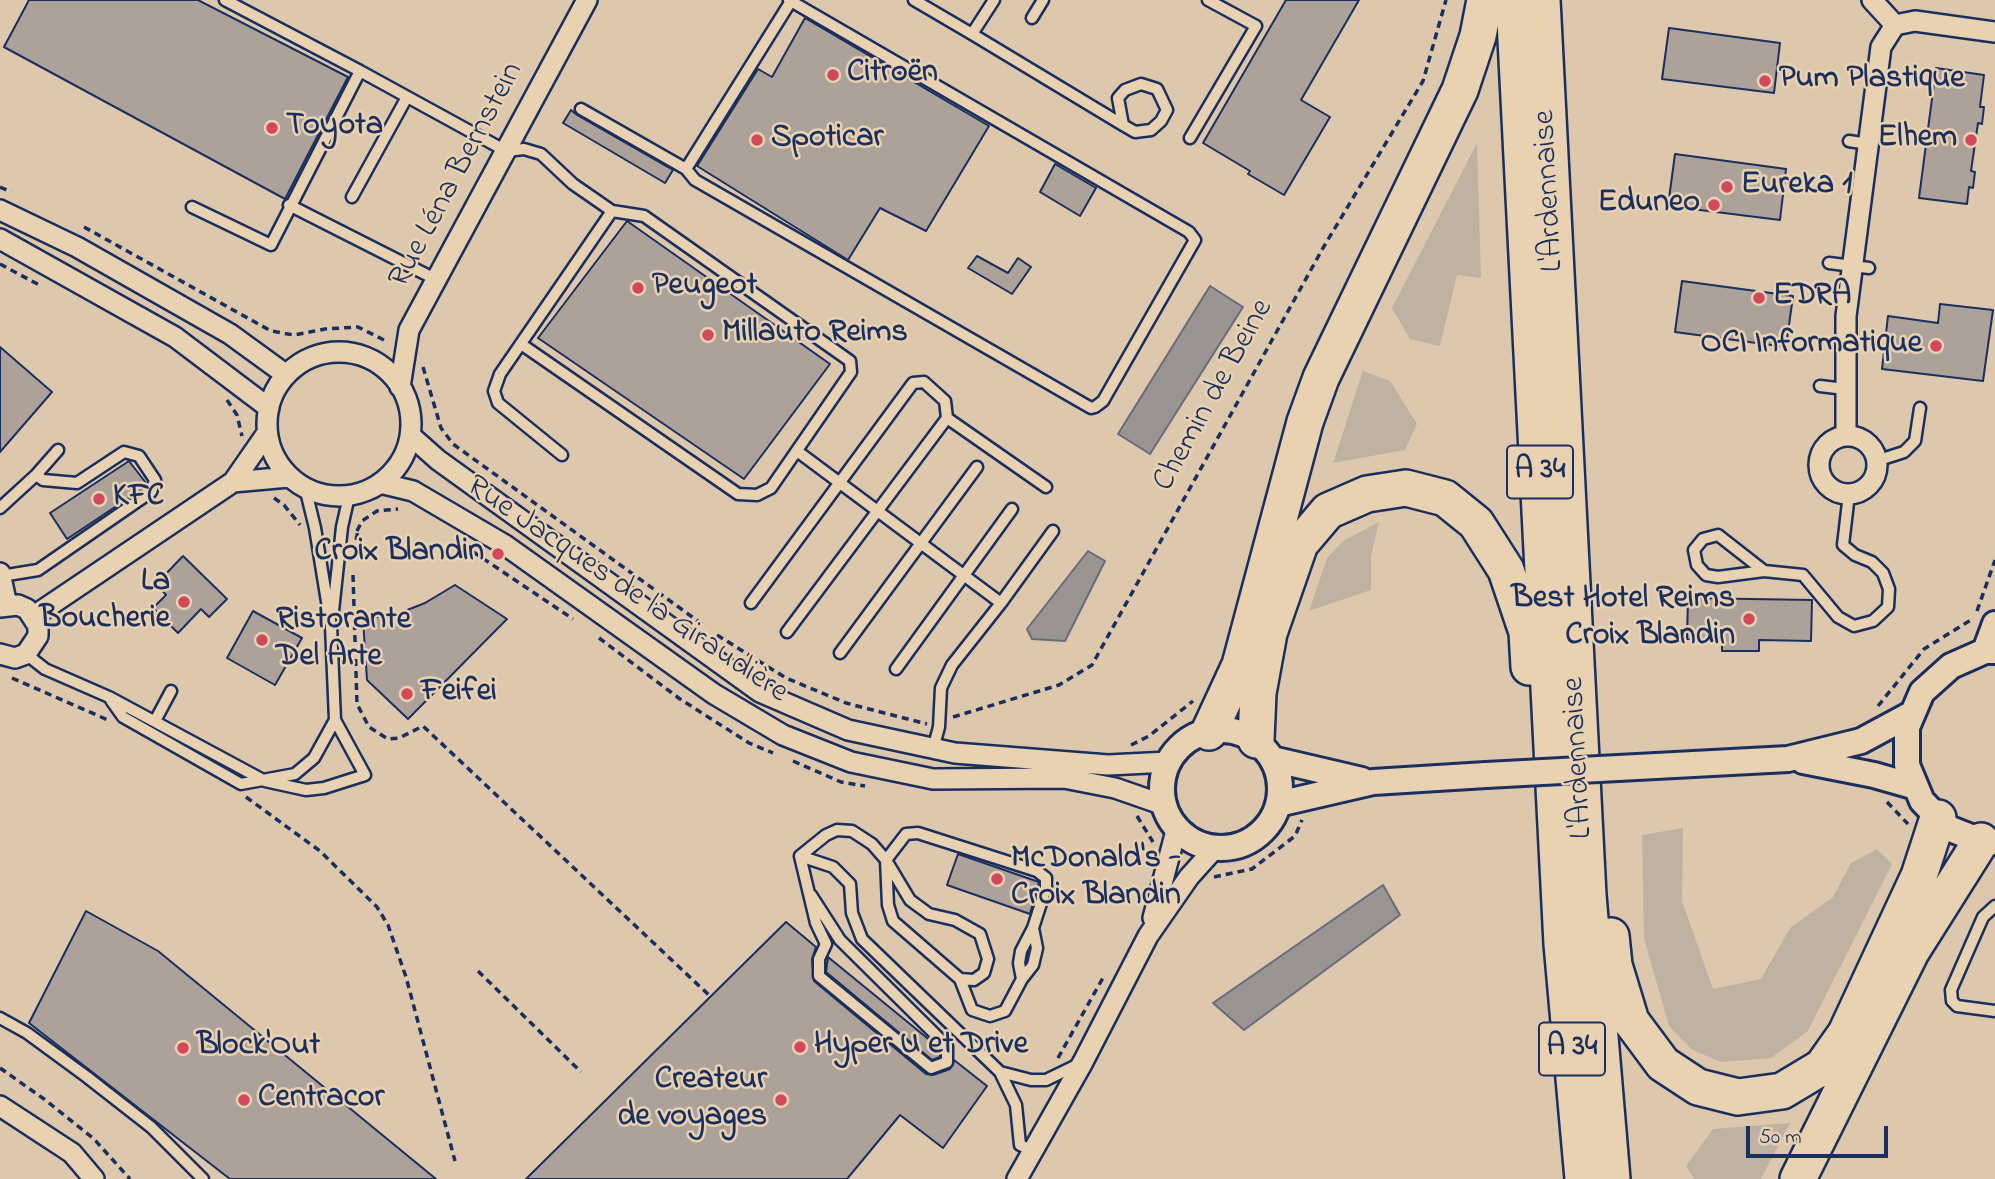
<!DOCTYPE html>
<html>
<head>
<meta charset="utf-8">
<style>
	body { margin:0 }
	#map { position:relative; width:1995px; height:1179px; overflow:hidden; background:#ddc8ad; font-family:"Indie Flower",sans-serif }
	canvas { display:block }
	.scale { position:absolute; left:1746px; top:1126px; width:142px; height:32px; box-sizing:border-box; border:4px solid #1b2f5e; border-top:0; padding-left:9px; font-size:21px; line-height:24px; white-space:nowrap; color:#1b2f5e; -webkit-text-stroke:5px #e9d2b2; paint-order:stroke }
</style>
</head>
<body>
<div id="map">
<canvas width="1995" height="1179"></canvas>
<div class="scale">50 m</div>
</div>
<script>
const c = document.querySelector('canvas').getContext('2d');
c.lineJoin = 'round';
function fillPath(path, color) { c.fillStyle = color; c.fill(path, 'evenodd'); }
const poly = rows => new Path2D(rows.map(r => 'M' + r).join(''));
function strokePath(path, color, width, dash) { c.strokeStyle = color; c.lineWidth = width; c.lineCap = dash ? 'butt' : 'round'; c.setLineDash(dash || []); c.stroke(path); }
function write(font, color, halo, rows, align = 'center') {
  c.font = font + ' "Indie Flower",sans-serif'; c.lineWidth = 5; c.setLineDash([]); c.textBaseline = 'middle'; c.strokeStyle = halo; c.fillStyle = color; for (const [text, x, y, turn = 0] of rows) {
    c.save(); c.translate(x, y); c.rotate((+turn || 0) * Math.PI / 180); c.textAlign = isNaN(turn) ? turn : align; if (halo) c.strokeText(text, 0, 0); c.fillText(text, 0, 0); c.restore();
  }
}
const green = poly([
	[1477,143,1481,278,1457,275,1440,346,1410,339,1392,308],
	[1363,371,1390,381,1417,424,1405,450,1333,463],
	[1379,522,1371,556,1371,590,1309,611,1327,558,1343,541],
	[1683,828,1682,901,1713,989,1761,979,1790,928,1833,897,1851,863,1877,849,1892,864,1808,1031,1771,1058,1720,1062,1691,1049,1669,1026,1644,938,1642,835],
	[1790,1123,1761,1179,1694,1179,1686,1166,1713,1129]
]);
const water = poly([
	[1210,286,1243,307,1150,454,1118,434,1210,286],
	[1088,551,1105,561,1065,641,1032,639,1027,629,1088,551],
	[1383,885,1400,915,1244,1030,1213,1003,1383,885]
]);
const building = poly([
	[29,0,198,0,348,77,285,199,4,47,29,0],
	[1286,0,1359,0,1301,100,1330,117,1284,195,1248,174,1250,171,1203,143,1286,0],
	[805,18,989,126,926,231,880,208,848,260,697,166,758,69,772,77,805,18],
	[1669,28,1780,43,1774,93,1662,79,1669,28],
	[1936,68,1984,75,1980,107,1984,107,1982,124,1978,123,1971,171,1975,172,1973,188,1969,187,1967,204,1919,198,1936,68],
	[571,110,577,115,673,170,665,183,563,123,571,110],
	[1675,154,1786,169,1780,220,1668,206,1675,154],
	[1055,164,1096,188,1080,216,1040,192,1055,164],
	[627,221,830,364,744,479,538,338,627,221],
	[977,256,1008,273,1018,258,1031,267,1012,294,968,268,977,256],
	[1682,281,1793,296,1786,347,1675,332,1682,281],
	[1940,304,1993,310,1983,381,1882,369,1888,316,1938,323,1940,304],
	[0,347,52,392,0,452,0,347],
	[129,461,146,483,145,487,67,539,50,513,129,461],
	[183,556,227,599,209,617,201,609,178,633,153,608,166,595,161,589,165,585,160,580,183,556],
	[455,585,507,619,408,719,367,680,363,619,397,614,425,603,455,585],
	[1688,598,1812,600,1811,641,1759,640,1759,651,1722,651,1722,640,1687,639,1688,598],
	[253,611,302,638,275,685,227,658,253,611],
	[958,854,1039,882,1030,914,947,885,958,854],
	[86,911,158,951,436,1179,230,1179,29,1023,86,911],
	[786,922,816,947,812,959,814,981,926,1074,933,1075,950,1069,954,1060,987,1086,943,1148,900,1115,847,1179,526,1179,786,922],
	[828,957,932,1042,940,1049,940,1057,932,1060,826,972,828,957]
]);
const path = poly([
	[0,187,11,192],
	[84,227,271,331,294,335,325,329,358,327,388,342],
	[0,264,41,286],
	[423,367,441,428,453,444,702,624],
	[227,400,237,415,242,436],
	[274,498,284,505,300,525],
	[357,531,362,521,377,511,398,509],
	[356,540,358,531],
	[463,545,573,619],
	[353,575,357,704,369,727,388,739,399,738,423,726,711,997],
	[1977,611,1995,560],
	[717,635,786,678,846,703,927,724],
	[599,638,680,699,749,743,773,753],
	[12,678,108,720],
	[1878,706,1924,649,1974,618],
	[953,717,1059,685,1092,665,1323,248,1423,81,1446,0],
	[1131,745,1149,736,1193,701],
	[793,761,841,782,865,786],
	[246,797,320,851,377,907,388,925,406,977,455,1161],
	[1887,802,1908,824],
	[1137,816,1153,842],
	[1214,877,1252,869,1295,836,1302,820],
	[478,971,581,1072],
	[1058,1058,1104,976],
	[0,1068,44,1099,94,1139,130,1179]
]);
const service = poly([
	[225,0,360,71],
	[914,0,972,34,1123,125,1135,132,1151,130,1161,121,1167,110,1157,89,1141,84,1125,90,1118,98,1123,125],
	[1032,18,1043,0],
	[972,34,994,0],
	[581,109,686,169,695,180,1091,408,1095,407,1103,401,1195,240,1189,232,789,0],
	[1190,138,1256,26,1208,0],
	[1849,141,1868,144],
	[686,169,791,1],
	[352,197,407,97],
	[289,205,437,280],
	[192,207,271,245,360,71,506,151,524,149,541,154,573,184,612,211,644,216,850,361,851,372,771,488,757,495,738,494,521,344],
	[1829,263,1869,268],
	[1820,386,1845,389],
	[947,418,1046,487],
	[797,451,1001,603,952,665,941,688,939,727,933,749],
	[562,455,498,403,494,391,500,374,612,211],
	[1876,461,1904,452,1915,441,1920,408],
	[36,475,58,450],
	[0,508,36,475,43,480,77,483,124,452,139,456,155,480,151,492,38,570,1,576],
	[1764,571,1718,535,1703,539,1694,550,1697,565,1706,575,1718,577,1764,571,1803,575,1838,617,1854,626,1873,621,1888,607,1889,589,1883,573,1872,562,1855,555,1843,545,1849,494],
	[751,603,913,383,924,382,945,401,947,418,787,632],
	[1001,603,1053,531],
	[333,611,342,527,349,496],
	[840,653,977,467],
	[26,654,45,669,109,697,265,781,306,790,324,788,365,775,335,720,331,626,315,528,305,487],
	[896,669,1012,509],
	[111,700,123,717,241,784,295,774,314,758,335,720],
	[155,721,171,691],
	[918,833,1037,871,1046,878,1046,888,1033,928,1021,951,1019,963,1022,979,1005,1011,990,1016,972,1010,960,979,893,921,888,905,886,860,906,834,918,833],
	[800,856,816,923,826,944,819,959,819,976,931,1068,947,1062,947,1046,840,940,811,895],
	[800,856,833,867,850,884,852,913,862,939,1000,1072,1016,1105,1020,1145,1033,1151],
	[800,856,826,835,837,830,852,831,872,844,886,860,910,900,929,914,955,920,980,934,988,959,984,973,974,980,960,979],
	[1995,906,1983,917,1951,990,1952,1001,1957,1006,1995,1011],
	[1022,979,1033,965,1037,948,1033,928],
	[0,1018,27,1033,87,1077,151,1127,203,1179],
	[1000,1072,1031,1080,1046,1080,1079,1064]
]);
const minor = poly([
	[1872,0,1895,25],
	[0,210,77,247,230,334,285,374],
	[0,239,175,337,269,408],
	'267 424a72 72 0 1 1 144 0a72 72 0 1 1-144 0Z',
	[400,387,409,330,587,0],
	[411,436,438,460,760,692,848,730,955,753,1108,765,1169,762],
	[1846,436,1846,316,1881,47,1895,25,1915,21,1995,32],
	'1819 465a29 29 0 1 1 58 0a29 29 0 1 1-58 0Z',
	[233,482,289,477],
	[380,483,413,491,505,545,714,694,783,735,851,762,933,779,1064,778,1115,788,1164,805],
	[0,573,7,605],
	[0,607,18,605,27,609,38,626,38,636,26,654,15,658,0,654],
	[34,616,233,482,267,433],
	[1153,918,1177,827],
	[0,1106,72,1153,94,1179],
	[1017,1179,1083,1062,1148,936,1189,877,1216,847]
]);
const tertiary = poly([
	[1985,651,1995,624],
	[1995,651,1985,651,1951,666,1922,692,1907,727,1907,765,1922,801,1948,828,1981,841,1995,842],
	'1162 789a59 59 0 1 1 118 0a59 59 0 1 1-118 0Z',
	[1272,759,1362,780],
	[1803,761,1874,775,1916,787],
	[1656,766,1788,759,1861,741,1913,713],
	[1278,804,1373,782,1486,775]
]);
const motorway = poly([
	[1514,0,1562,944,1583,1179],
	[1542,0,1588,895,1612,1179],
	[1209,732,1240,665,1305,422,1321,378,1460,90,1478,36,1485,0],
	[1256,740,1258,693,1269,633,1300,544,1328,511,1367,494,1406,488,1445,498,1476,523,1506,570,1527,632,1529,667],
	[1611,936,1614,965,1631,1021,1663,1064,1698,1087,1738,1097,1782,1091,1822,1067,1846,1033,1919,876,1938,818],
	[1798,1179,1911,952,1981,841]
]);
const tertiaryBridge = poly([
	[1486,775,1656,766]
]);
const markers = [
	[833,75,7,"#d1495b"],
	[1765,81,7,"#d1495b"],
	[272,128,7,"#d1495b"],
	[757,140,7,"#d1495b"],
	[1971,140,7,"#d1495b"],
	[1727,187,7,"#d1495b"],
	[1714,205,7,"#d1495b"],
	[638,288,7,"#d1495b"],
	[1759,298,7,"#d1495b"],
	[708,335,7,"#d1495b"],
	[1936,346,7,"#d1495b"],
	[99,499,7,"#d1495b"],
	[498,554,7,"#d1495b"],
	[184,602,7,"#d1495b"],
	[1749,619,7,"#d1495b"],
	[262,640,7,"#d1495b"],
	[407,694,7,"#d1495b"],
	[997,879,7,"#d1495b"],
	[800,1047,7,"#d1495b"],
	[183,1048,7,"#d1495b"],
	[244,1100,7,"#d1495b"],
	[781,1100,7,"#d1495b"]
];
const shields = [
	[1540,472,66],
	[1572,1049,66]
];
const shieldNames = [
	["A 34",1540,472],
	["A 34",1572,1049]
];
const poiNames = [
	["Citroën",847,75],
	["Pum Plastique",1779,81],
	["Toyota",286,128],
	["Spoticar",771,140],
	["Elhem",1957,140,"right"],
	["Eureka 1",1741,187],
	["Eduneo",1700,205,"right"],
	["Peugeot",652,288],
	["EDRA",1773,298],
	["Millauto Reims",722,335],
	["OCI Informatique",1922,346,"right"],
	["KFC",113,499],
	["Croix Blandin",484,554,"right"],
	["La",170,584,"right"],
	["Boucherie",170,621,"right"],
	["Best Hotel Reims",1735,601,"right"],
	["Croix Blandin",1735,638,"right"],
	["Ristorante",276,622],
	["Del Arte",276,659],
	["Feifei",421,694],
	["McDonald's -",1011,861],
	["Croix Blandin",1011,898],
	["Hyper U et Drive",814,1047],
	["Block'Out",197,1048],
	["Createur",767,1082,"right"],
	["de voyages",767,1119,"right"],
	["Centracor",258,1100]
];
const streetNames = [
	["Rue Léna Bernstein",458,176,-62],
	["L'Ardennaise",1551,191,-93],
	["Chemin de Beine",1215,396,-61],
	["Rue Jacques de la Giraudière",626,591,34],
	["L'Ardennaise",1580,758,-93]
];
fillPath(green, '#c0b2a2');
fillPath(water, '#9a9492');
strokePath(water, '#676c7d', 2);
fillPath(building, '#ada299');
strokePath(building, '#1b2f5e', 2);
strokePath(service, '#1b2f5e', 15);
strokePath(minor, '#1b2f5e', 24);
strokePath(tertiary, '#1b2f5e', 30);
strokePath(motorway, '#1b2f5e', 40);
strokePath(path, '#1b2f5e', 3.5, [7, 5]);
strokePath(service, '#e9d2b2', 10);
strokePath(minor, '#e9d2b2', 19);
strokePath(tertiary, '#e9d2b2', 24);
strokePath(motorway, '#e9d2b2', 35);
strokePath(tertiaryBridge, '#1b2f5e', 30, []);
strokePath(tertiaryBridge, '#e9d2b2', 24);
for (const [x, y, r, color] of markers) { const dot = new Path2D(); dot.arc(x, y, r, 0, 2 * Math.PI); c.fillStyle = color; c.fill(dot); strokePath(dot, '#e9d2b2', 2.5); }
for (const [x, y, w] of shields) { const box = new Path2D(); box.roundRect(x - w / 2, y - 26.5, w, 53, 5); c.fillStyle = '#e9d2b2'; c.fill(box); strokePath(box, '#1b2f5e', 2); }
write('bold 30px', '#1b2f5e', null, shieldNames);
write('bold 32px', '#1b2f5e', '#e9d2b2', poiNames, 'left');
write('32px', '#1b2f5e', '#e9d2b2', streetNames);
</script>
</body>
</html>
